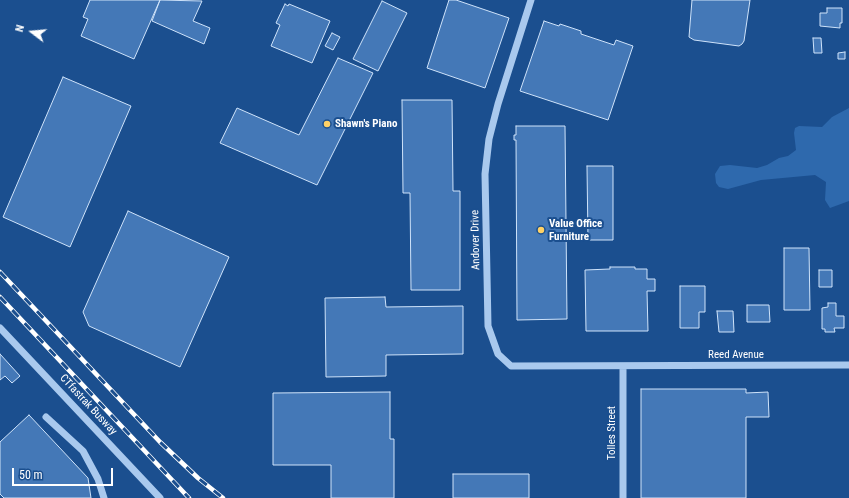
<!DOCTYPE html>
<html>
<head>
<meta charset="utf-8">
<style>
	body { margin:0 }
	#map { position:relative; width:849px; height:498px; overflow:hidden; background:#1b4f8f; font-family:"Roboto Condensed",sans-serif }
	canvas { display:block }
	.north { position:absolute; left:12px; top:12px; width:40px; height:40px; -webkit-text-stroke:3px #1b4f8f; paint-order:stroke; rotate:286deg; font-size:11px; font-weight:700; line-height:16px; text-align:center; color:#fff }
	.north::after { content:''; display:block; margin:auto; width:14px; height:18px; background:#fff; clip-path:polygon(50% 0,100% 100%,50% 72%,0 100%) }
	.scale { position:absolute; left:12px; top:468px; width:101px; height:18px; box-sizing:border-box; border:2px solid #fff; border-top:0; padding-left:5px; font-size:12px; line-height:14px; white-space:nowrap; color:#fff; -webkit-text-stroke:3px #1b4f8f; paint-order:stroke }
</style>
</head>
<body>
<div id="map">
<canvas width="849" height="498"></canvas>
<div class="north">N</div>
<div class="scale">50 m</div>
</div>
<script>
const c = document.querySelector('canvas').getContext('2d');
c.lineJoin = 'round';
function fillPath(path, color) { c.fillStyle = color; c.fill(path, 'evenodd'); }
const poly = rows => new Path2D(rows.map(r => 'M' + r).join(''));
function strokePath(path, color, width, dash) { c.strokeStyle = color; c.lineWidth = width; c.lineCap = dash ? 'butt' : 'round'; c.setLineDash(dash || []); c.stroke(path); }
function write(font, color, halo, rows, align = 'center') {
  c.font = font + ' "Roboto Condensed",sans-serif'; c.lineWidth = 4; c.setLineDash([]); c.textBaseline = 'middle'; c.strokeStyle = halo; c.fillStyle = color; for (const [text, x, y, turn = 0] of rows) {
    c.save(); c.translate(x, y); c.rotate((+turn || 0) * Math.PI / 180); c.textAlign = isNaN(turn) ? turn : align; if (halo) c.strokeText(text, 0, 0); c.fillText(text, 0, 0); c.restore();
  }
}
const green = poly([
	[849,108,849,201,830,208,825,200,826,182,815,175,761,180,728,189,719,187,716,183,715,174,720,166,730,165,757,168,767,165,779,158,788,156,796,150,794,133,795,128,799,126,822,127,832,117]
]);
const building = poly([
	[90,0,160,0,134,59,81,36,88,19,83,17,90,0],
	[160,0,202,1,193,21,210,28,204,44,152,21,160,0],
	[449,0,456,0,509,18,485,88,427,68,449,0],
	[692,0,750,0,744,41,742,44,739,46,694,40,689,37,692,0],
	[382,1,407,13,378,71,353,59,382,1],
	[285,4,288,6,289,4,330,21,312,63,271,46,280,25,276,23,285,4],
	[827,8,842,8,842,23,840,23,840,28,820,26,820,13,827,13,827,8],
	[544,21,559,26,560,24,581,31,581,34,614,45,616,40,633,46,608,120,520,91,544,21],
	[332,33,340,37,333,50,325,46,332,33],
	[813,38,821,38,822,53,814,53,813,38],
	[845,52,845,59,838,59,838,53,845,52],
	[338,58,373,73,317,185,220,143,237,108,299,135,338,58],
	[63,77,131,106,70,247,3,217,63,77],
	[402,100,452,100,453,191,460,191,460,290,411,290,410,193,403,193,402,100],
	[516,126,565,126,567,319,517,320,516,140,514,140,514,135,516,135,516,126],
	[587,166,613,166,613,240,588,240,587,166],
	[128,211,229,257,180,367,89,326,83,312,128,211],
	[784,248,809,248,810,310,784,310,784,248],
	[610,267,635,267,635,269,647,269,647,279,655,279,655,291,647,291,648,331,586,331,585,270,610,269,610,267],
	[819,270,832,270,832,287,819,287,819,270],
	[680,286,705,286,705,312,699,312,699,328,680,328,680,286],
	[385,297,386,307,463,306,463,354,386,355,386,376,326,377,325,298,385,297],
	[828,303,836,303,836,316,844,316,844,328,834,328,835,332,825,332,825,329,822,329,822,308,828,307,828,303],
	[747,305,769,305,770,322,747,322,747,305],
	[717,311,733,311,734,332,719,332,717,311],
	[0,354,20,376,12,383,5,376,0,380,0,354],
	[641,389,746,389,746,393,768,392,769,417,746,417,746,498,641,498,641,389],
	[390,392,390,439,394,439,394,498,331,498,331,465,273,465,273,393,390,392],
	[29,415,88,478,91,498,4,498,0,494,0,442,29,415],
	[453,474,529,474,529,498,453,498,453,474]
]);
const minor = poly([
	[531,0,498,104,489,139,485,174,488,326,498,354,511,366,849,365],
	[0,328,160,498],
	[623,367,623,498],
	[46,417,83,451,98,479,104,498]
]);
const rail = poly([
	[0,272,160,442,198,478,223,498],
	[0,297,189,498]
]);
const markers = [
	[327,124,4,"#ffd166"],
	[541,230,4,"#ffd166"]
];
const poiNames = [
	["Shawn's Piano",335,124],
	["Value Office",549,224],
	["Furniture",549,237]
];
const streetNames = [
	["Andover Drive",476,240,-91],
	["Reed Avenue",736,355],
	["CTfastrak Busway",88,405,47],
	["Tolles Street",612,433,-90]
];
fillPath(green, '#2e69ad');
fillPath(building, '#4478b7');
strokePath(building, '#cfe3fa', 1);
strokePath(minor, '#a9c9ee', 7);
strokePath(rail, '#fff', 4.5);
strokePath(rail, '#1b4f8f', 3, [9]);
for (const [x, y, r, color] of markers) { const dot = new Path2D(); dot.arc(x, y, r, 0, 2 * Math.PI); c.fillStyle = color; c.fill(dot); strokePath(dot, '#1b4f8f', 1.5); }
write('bold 11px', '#fff', '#1b4f8f', poiNames, 'left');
write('11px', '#fff', '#1b4f8f', streetNames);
</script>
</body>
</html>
